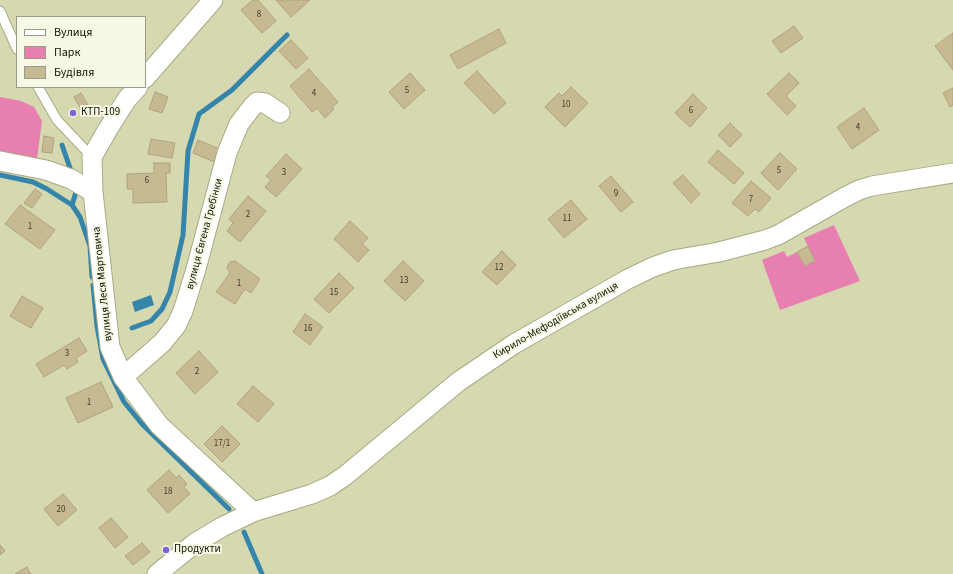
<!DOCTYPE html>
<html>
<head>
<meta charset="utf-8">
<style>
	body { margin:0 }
	#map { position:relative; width:953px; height:574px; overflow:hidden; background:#d6d9b0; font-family:"Source Sans 3",sans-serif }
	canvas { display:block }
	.legend { position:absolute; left:16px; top:16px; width:130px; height:72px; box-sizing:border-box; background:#f6f8e3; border:1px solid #9a9c8a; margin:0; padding:5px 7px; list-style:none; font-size:12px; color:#111204 }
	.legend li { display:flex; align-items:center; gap:8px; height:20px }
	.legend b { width:20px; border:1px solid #9a9c8a }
</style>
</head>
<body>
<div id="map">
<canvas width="953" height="574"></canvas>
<ul class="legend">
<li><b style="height:5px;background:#fff"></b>Вулиця</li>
<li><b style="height:11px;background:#e77fb1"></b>Парк</li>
<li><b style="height:11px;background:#c7ba93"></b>Будівля</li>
</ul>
</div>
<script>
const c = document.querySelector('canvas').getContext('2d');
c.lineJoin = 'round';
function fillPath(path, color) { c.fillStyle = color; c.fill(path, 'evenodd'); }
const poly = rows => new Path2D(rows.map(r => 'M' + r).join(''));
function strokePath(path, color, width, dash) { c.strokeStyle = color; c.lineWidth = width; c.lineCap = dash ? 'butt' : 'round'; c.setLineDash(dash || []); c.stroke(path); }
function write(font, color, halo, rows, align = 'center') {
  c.font = font + ' "Source Sans 3",sans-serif'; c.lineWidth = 4; c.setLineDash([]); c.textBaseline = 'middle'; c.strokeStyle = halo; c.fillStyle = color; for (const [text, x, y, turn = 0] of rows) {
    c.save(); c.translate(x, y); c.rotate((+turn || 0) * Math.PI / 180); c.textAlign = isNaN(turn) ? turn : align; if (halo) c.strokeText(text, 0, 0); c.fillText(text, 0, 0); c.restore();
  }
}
const green = poly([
	[0,97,21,101,34,107,42,121,37,159,0,155],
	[834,225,860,281,780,310,762,260,784,251,787,257,797,252,805,266,815,261,804,238]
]);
const water = poly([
	[151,295,154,305,135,312,132,302]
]);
const stream = poly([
	[62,145,70,168],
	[0,175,33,182,47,189,72,205],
	[76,192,72,205,80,217,90,246,92,277],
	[93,285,97,326,103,359,124,402,142,424,229,509],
	[132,328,151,321,162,309,170,292,183,235,188,151,199,114,232,90,287,35],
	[244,532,262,574]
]);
const building = poly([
	[253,0,258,0,276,21,262,33,241,10,253,0],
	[276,0,310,0,291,17,276,0],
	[794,26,803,38,781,53,772,41,794,26],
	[499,29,506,43,458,69,450,55,499,29],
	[953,33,953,70,935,46,953,33],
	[291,40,308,58,296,69,279,51,291,40],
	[309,69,338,102,332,107,334,109,325,118,317,108,312,112,290,86,309,69],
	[477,71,506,103,494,114,464,83,477,71],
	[410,73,425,90,404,109,389,92,410,73],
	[789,73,799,83,786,96,796,106,787,115,767,94,789,73],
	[571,87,588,103,565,127,545,107,559,93,562,96,571,87],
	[953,88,953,105,950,107,943,93,953,88],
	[155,92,168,97,162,113,149,109,155,92],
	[81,93,89,107,82,111,74,97,81,93],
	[693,94,707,108,690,127,675,113,693,94],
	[864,108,879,130,852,149,837,127,864,108],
	[71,111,76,112,76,115,70,114,71,111],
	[730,123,742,135,730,147,718,135,730,123],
	[44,136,54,138,52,153,42,152,44,136],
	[151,139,175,143,172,158,148,154,151,139],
	[198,140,222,150,217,163,193,153,198,140],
	[718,150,744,173,734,184,708,162,718,150],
	[780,153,797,169,778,190,761,173,780,153],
	[286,154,302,169,276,197,265,187,271,180,266,176,286,154],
	[154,163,170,163,170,173,166,173,167,202,133,203,133,189,127,189,127,174,154,173,154,163],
	[683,175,700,194,691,203,673,183,683,175],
	[611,176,633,202,621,212,599,186,611,176],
	[751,181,771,198,759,212,755,209,748,216,732,203,751,181],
	[35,189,42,194,32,208,24,203,35,189],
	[248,196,266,211,240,242,227,231,233,223,229,219,248,196],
	[571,200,587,219,564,238,548,219,571,200],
	[20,205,55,230,40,249,5,224,20,205],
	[350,221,368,238,362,244,369,250,358,262,334,239,350,221],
	[808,246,815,261,805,266,797,252,808,246],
	[502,251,516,265,497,285,482,272,502,251],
	[235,261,260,279,251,293,245,289,235,304,216,292,230,273,227,267,230,262,235,261],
	[403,261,424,281,405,301,384,281,403,261],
	[339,273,354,288,329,313,314,299,339,273],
	[22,296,43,308,31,328,10,316,22,296],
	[305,314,323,327,310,345,293,332,305,314],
	[79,338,87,351,76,358,78,362,67,369,64,365,44,377,36,364,79,338],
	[199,351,218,372,195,394,176,373,199,351],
	[101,382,113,407,78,423,66,398,101,382],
	[253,386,274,404,258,422,237,404,253,386],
	[222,426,240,444,222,462,204,444,222,426],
	[169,470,176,478,179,475,187,484,184,487,190,494,168,513,147,490,169,470],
	[63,494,77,510,58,526,44,509,63,494],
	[111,518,128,537,115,548,99,528,111,518],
	[142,543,150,552,133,565,125,556,142,543],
	[0,545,5,551,0,555,0,545],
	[27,567,31,574,15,574,27,567]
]);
const lane = poly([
	[0,11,17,49],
	[38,87,57,120,92,157]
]);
const street = poly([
	[145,78,213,0],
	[138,87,127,99,108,129,92,157,93,192,110,347,123,377,159,425,253,512],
	[0,161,46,170,71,179,93,192],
	[123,377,162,343,176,326,183,311,196,269,227,153,239,124,252,107,257,102,265,103,280,113],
	[157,574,195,543,222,527,253,512,312,494,330,486,346,475,458,382,514,344,628,279,653,267,673,260,719,252,765,240,778,235,845,197,859,190,872,186,953,173]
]);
const markers = [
	[73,113,4,"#7f61db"],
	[166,550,4,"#7f61db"]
];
const numberNames = [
	["8",259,15],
	["5",407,91],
	["4",314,94],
	["10",566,105],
	["6",691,111],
	["4",858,128],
	["5",779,171],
	["3",284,173],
	["6",147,181],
	["9",616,194],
	["7",751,200],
	["2",248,215],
	["11",567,219],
	["1",30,227],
	["12",499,268],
	["13",404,281],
	["1",239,284],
	["15",334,293],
	["16",308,329],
	["3",67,354],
	["2",197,372],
	["1",89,403],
	["17/1",222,444],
	["18",168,492],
	["20",61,510]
];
const poiNames = [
	["КТП-109",81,113],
	["Продукти",174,550]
];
const streetNames = [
	["вулиця Євгена Гребінки",205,234,-75],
	["вулиця Леся Мартовича",103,284,-96],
	["Кирило-Мефодіївська вулиця",556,321,-30]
];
fillPath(green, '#e77fb1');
fillPath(water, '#3585aa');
strokePath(stream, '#3585aa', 5);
fillPath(building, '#c7ba93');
strokePath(building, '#afa27c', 1);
strokePath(lane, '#a8aa83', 11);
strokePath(street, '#a8aa83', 21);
strokePath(lane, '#fff', 9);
strokePath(street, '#fff', 19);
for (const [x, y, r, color] of markers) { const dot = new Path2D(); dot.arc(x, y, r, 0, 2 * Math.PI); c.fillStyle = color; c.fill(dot); strokePath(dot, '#f6f8e3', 1.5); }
write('9px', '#3e3c28', null, numberNames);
write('11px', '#111204', '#f6f8e3', poiNames, 'left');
write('11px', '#111204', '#f6f8e3', streetNames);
</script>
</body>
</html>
